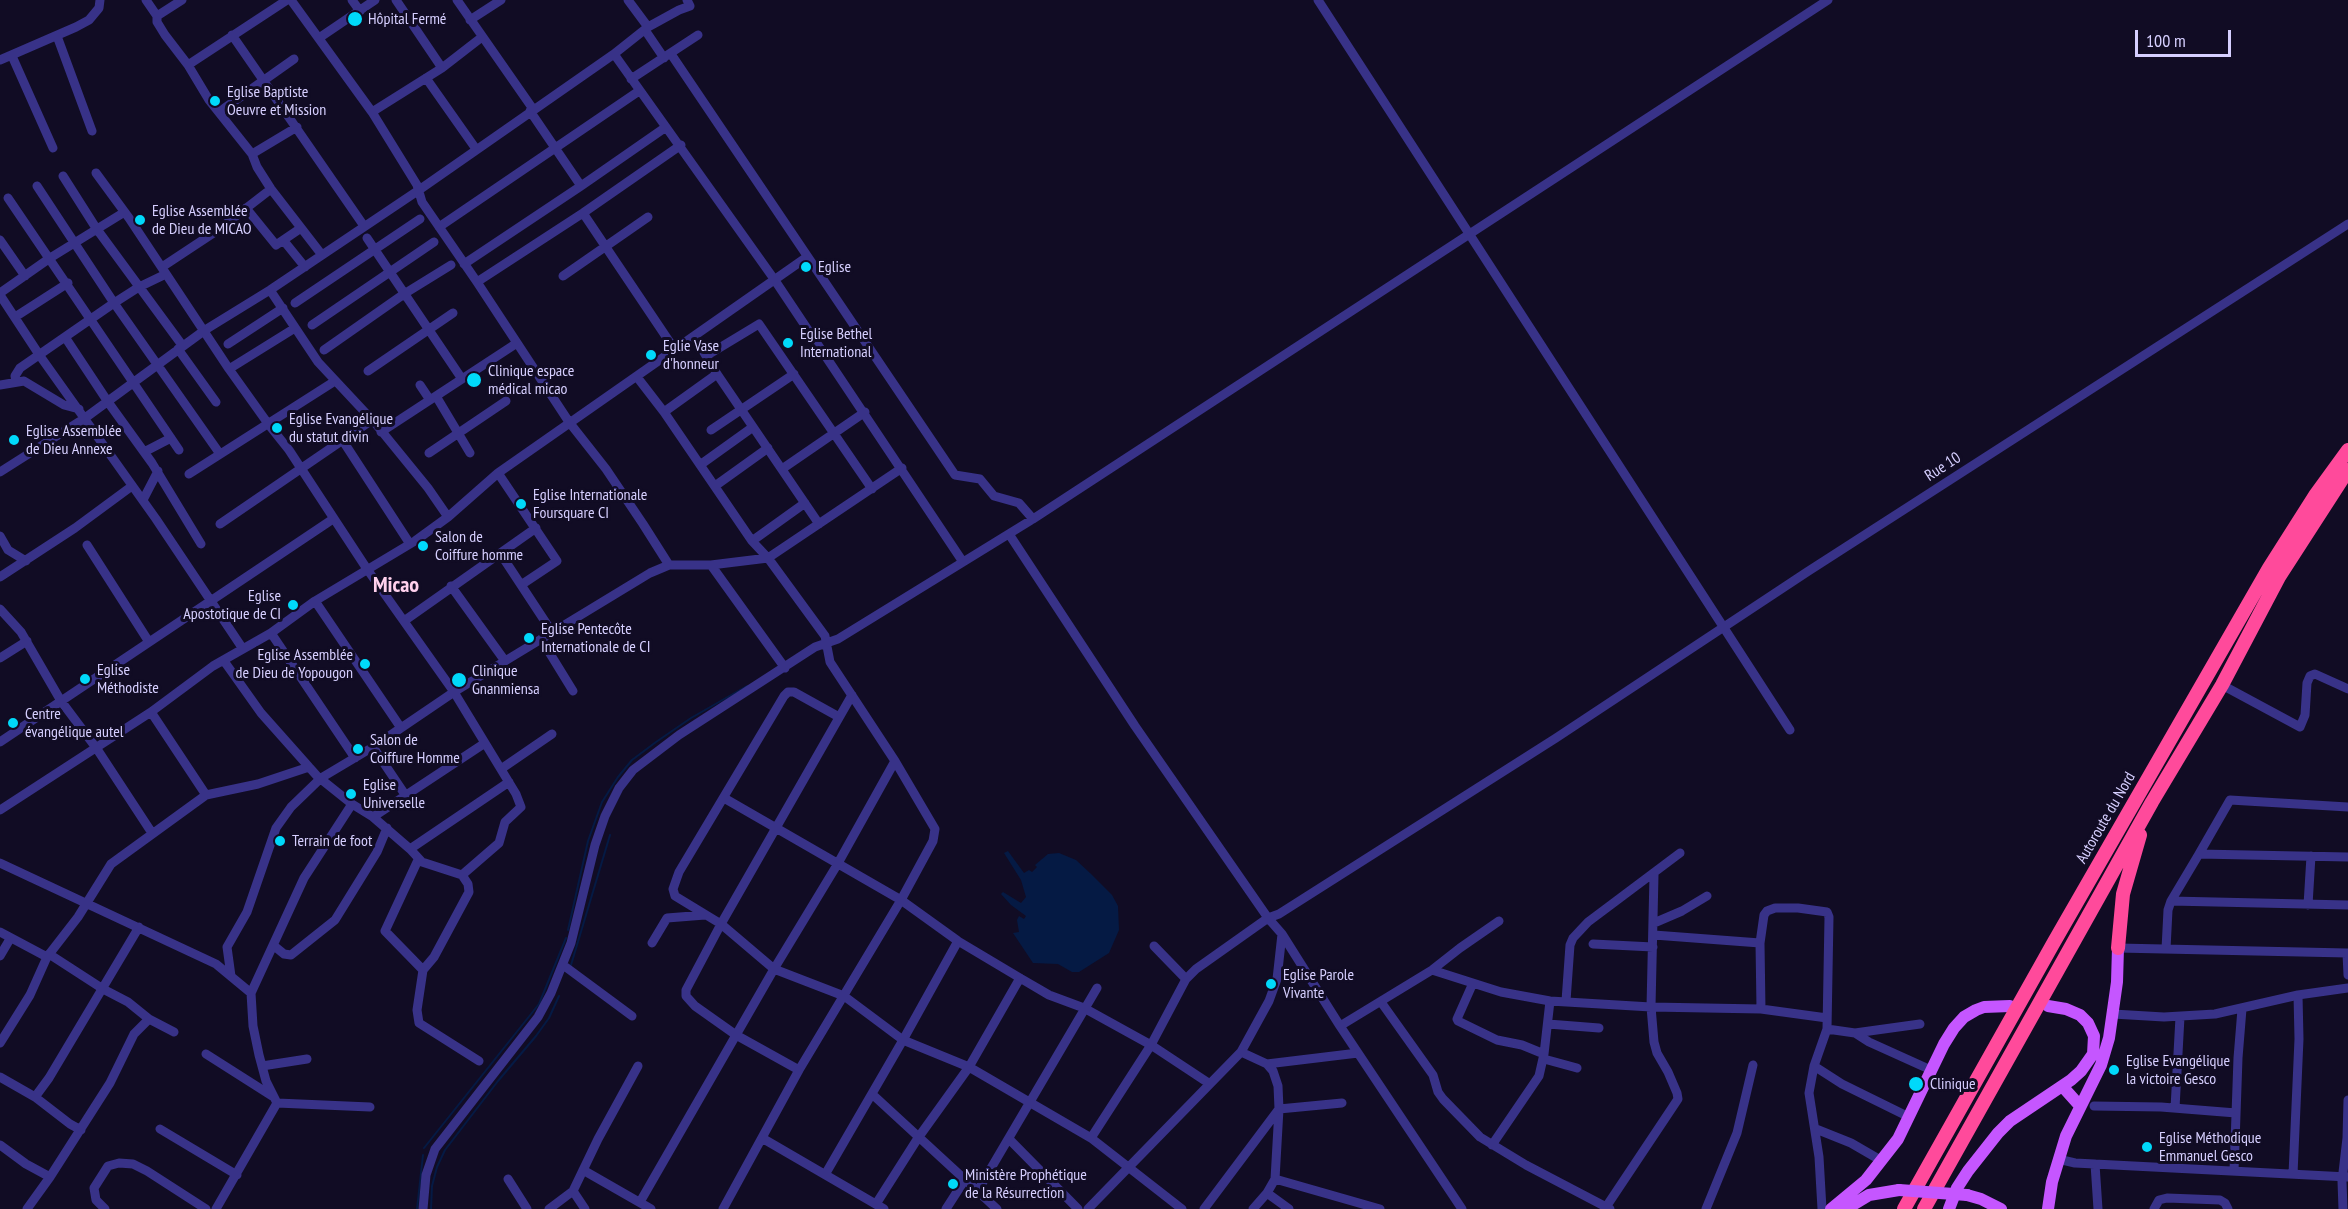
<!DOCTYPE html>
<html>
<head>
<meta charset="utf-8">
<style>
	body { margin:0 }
	#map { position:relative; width:2348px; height:1209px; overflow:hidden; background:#110c24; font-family:"PT Sans Narrow",sans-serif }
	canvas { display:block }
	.scale { position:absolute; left:2135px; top:30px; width:96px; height:27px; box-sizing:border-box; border:3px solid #d6cfff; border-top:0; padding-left:8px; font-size:18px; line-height:21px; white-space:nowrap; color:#d6cfff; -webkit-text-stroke:4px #110c24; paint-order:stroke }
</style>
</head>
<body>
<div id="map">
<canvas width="2348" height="1209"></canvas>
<div class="scale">100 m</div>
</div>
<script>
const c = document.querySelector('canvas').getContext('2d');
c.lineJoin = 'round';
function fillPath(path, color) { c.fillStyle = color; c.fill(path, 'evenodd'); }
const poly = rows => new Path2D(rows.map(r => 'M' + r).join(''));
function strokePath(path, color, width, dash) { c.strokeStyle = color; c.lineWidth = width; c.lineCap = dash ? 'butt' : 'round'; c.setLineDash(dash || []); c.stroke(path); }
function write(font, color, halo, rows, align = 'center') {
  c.font = font + ' "PT Sans Narrow",sans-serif'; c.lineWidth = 6; c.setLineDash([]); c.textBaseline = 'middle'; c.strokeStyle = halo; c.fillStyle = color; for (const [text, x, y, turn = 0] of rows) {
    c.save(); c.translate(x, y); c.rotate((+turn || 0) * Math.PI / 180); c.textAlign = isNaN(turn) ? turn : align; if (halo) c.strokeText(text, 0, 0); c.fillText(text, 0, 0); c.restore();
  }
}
const water = poly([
	[1008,851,1024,873,1029,870,1032,872,1037,867,1035,865,1048,854,1059,853,1076,860,1090,873,1112,895,1118,906,1119,930,1109,953,1079,972,1072,972,1058,964,1033,963,1013,933,1019,932,1017,920,1019,916,1024,919,1026,916,1011,905,1001,894,1003,892,1021,903,1026,897,1021,880,1004,853]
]);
const stream = poly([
	[568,930,588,841,602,802,618,777,632,760,656,742,691,718,747,686],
	[571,965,610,835],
	[424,1148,539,1004,566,938],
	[417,1209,423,1155],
	[431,1209,432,1186,437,1167,445,1150,498,1081,536,1036,549,1018,559,996]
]);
const minor = poly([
	[146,0,157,16,157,22,165,35,188,65,209,100,252,154],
	[291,0,372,112,417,185,422,202,477,282,569,422,606,469,643,524,669,565],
	[352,0,360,11],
	[396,0,442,68],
	[457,0,533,109],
	[628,0,648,27],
	[1318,0,1790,730],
	[157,16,182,0],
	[470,20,501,0],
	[645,30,664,58],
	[232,35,364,226],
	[57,36,92,131],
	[319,38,375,0],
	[614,54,774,279,963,562],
	[671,54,955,475,980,479,994,496,1019,503,1033,519],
	[12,56,53,148],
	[0,60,76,27,89,20,99,8,100,0],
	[188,65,287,0],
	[426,78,476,149],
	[631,79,698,35],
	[530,111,581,186],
	[219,112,294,59],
	[372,112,442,68,482,37],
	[297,127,252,154,257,167,271,189,322,255],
	[96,173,129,218,229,369,269,425,289,450,367,569,454,692,516,794,521,807,505,822,499,843,462,875],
	[63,176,96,228,182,345],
	[37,186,114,303,220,454],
	[8,198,179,450],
	[246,208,276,245,301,228],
	[583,213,675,350],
	[439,227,639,91],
	[367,238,462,379],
	[0,240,25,276],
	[284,241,305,267],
	[464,264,581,186,666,127],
	[162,267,218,230,271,189],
	[563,276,648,217],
	[477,282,583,213,681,145],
	[270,290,318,362,375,423,428,488,448,517],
	[0,293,50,258,123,213],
	[0,295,40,356,156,519,243,649],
	[295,303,420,219],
	[15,317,68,283],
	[312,325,434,242],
	[694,336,717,374,819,524],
	[65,337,108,402,152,463,201,544],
	[228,344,283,308],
	[178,349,216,402],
	[324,350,404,294,451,265],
	[706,356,759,324,872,489],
	[229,369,295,328],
	[368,371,453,313],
	[637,377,664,412,752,541,768,558,825,636,830,662,895,761,935,829,933,841,901,900,799,1070,723,1209],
	[16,382,15,376,20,368,114,303,139,287,166,274],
	[0,385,24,381,64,405,79,409],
	[420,385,430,400],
	[436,396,470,453],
	[664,412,717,374],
	[711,430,794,374],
	[381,432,517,343],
	[343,441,410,544],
	[144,452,171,438],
	[429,453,506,401],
	[700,465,753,427],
	[782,469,865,412],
	[0,472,85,418,205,330,270,290,419,190,614,54,648,27,679,10,690,6,687,0],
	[498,473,557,561,521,585],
	[189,474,335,381],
	[715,486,768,448],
	[143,500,158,471],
	[220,524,372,420],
	[1009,534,1135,726,1268,918,1282,934,1340,1026,1462,1209],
	[0,536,8,550,26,561],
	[752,541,805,503],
	[87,545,149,642],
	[500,553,552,632],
	[711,565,785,668],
	[0,577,75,528,132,486],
	[451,586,505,661],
	[315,601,401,728],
	[0,609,21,632,61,701,97,749,152,833],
	[404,621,536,528],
	[271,633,355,758],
	[541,639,573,691],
	[0,658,27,641],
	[224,661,261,713,317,776,352,804,373,817,410,849,509,782],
	[2222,685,2300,727,2305,715,2307,683,2310,676,2315,674,2348,689],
	[151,712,206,795],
	[839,717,794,692,788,692,784,696,679,872,673,889,675,896,721,924,774,969,844,996,903,1040,969,1067,1091,1138,1182,1209],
	[0,742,333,519],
	[373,747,406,796],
	[501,769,552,734],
	[724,798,901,900,958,941,1020,978,1049,995,1084,1008,1151,1045,1210,1084],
	[2348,807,2230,800,2199,854,2348,857],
	[0,810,151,712,213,666,271,633,315,601,415,541,448,517,498,473,807,257],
	[373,817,485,743],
	[410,849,422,862,462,875,468,884,469,892,434,957,423,970,417,1010,419,1023,479,1061],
	[418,860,385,931,423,970],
	[0,863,216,964,251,993],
	[2171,901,2348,905],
	[2308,905,2311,856],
	[1654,923,1682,911,1707,896],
	[0,932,47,957],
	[1654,935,1760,943],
	[652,943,667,918,705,915],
	[1593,944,1653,947],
	[273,945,284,954,291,955,335,920,377,852,387,828],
	[1154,946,1186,979],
	[2118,948,2347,953,2348,975],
	[2166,949,2168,910,2171,901,2199,854],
	[49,954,103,989,128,1002,149,1019,174,1032],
	[0,956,10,939],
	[563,965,632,1016],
	[1432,970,1501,992,1550,1001,1651,1007,1761,1009,1827,1018],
	[231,976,227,947,247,912,276,828,291,807,321,778,373,747,454,692,650,573,669,565,711,565,768,558,902,468],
	[1473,983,1457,1019,1458,1021,1497,1040,1522,1045,1544,1054],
	[1566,1001,1570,945,1573,938,1588,922,1680,853],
	[1381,1002,1433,1075,1438,1092,1443,1099,1480,1137,1526,1165,1610,1209],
	[1761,1009,1760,943,1764,915,1767,911,1775,908,1798,908,1827,912,1829,917,1827,1029,1814,1066,1809,1093,1819,1157,1822,1209],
	[2113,1014,2164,1017,2215,1014,2298,995,2348,988],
	[1548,1024,1599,1028],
	[1340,1026,1432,970,1460,948,1499,921],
	[1827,1029,1855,1033,1920,1024],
	[1855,1033,1869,1042,1931,1070],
	[0,1043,30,995,47,957,78,917,111,864,206,795,258,784,309,767],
	[206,1054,272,1096],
	[1544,1059,1577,1068],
	[1267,1064,1358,1053],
	[262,1066,307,1059],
	[1814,1066,1842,1084,1909,1117],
	[799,1070,736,1035,695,1006,686,996,686,990,721,924,852,695],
	[0,1077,35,1097,49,1078,139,927],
	[872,1094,997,1209],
	[35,1097,70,1124,81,1130],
	[277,1103,370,1107],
	[2094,1106,2161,1107,2236,1113],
	[2175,1108,2180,1017],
	[160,1129,237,1175],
	[1816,1129,1851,1143,1882,1161],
	[762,1138,884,1209],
	[1091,1138,1151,1045,1186,979,1196,969,1268,918,1279,914,1556,738,1807,572,2348,224],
	[1009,1139,1078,1209],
	[0,1145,26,1164,50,1177,27,1209],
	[1492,1145,1539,1076,1544,1054,1550,1001],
	[2058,1159,2075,1163,2348,1177],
	[2095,1164,2098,1209],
	[583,1170,651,1209],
	[2234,1171,2238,1058,2242,1009],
	[826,1173,903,1040,958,941],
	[2293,1174,2299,1039,2298,995],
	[50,1177,110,1083,134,1034,149,1019],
	[508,1179,527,1209],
	[1275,1179,1279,1109,1342,1103],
	[573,1191,585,1209],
	[977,1192,1097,988],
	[1267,1193,1289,1209],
	[640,1202,774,969,837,865,895,761],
	[876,1204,918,1138,969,1067,1020,978],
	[1606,1207,1678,1099,1677,1093,1668,1072,1657,1053,1654,1042,1651,1007,1654,875],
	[105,1209,96,1200,94,1188,108,1166,119,1163,133,1164,147,1171,206,1209],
	[216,1209,277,1103,266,1081,259,1055,253,1026,251,993,304,878,352,804],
	[423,1209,426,1175,435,1149,538,1017,551,993,571,943,595,845,605,816,619,788,633,770,679,735,815,647,838,639,1033,519,1828,0],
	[549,1209,573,1191,598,1139,638,1066],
	[946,1209,964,1181],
	[1088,1209,1241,1052,1269,1001,1277,979,1282,934],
	[1204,1209,1279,1109,1278,1086,1273,1071,1267,1064,1241,1052],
	[1253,1209,1267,1193,1275,1179,1380,1209],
	[1706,1209,1737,1133,1753,1065],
	[2154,1209,2159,1200,2167,1198,2220,1200,2225,1203,2228,1209],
	[2343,1209,2342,1181,2347,1138,2348,1100]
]);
const major = poly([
	[2063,1087,2080,1106],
	[1967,1195,1981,1199,2001,1209],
	[1831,1209,1866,1180,1898,1139,1944,1044,1954,1028,1964,1017,1976,1010,1984,1007,2010,1006],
	[1846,1209,1869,1195,1899,1190],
	[1949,1209,1957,1188,1968,1171,1998,1133,2010,1121,2071,1080,2081,1071,2093,1054,2094,1036,2088,1023,2080,1015,2066,1009,2048,1006],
	[2048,1209,2052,1182,2066,1136,2101,1065,2109,1038,2117,982,2118,948]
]);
const highway = poly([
	[2118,948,2123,894,2140,835],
	[1904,1209,2054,942,2269,568,2316,494,2348,450],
	[1924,1209,2152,802,2222,685,2279,577,2348,470]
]);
const majorBridge = poly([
	[1899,1190,1967,1195]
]);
const markers = [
	[355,19,8,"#00d9fa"],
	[215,101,6,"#00d9fa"],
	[140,220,6,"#00d9fa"],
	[806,267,6,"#00d9fa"],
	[788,343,6,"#00d9fa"],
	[651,355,6,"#00d9fa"],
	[474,380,8,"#00d9fa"],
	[277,428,6,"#00d9fa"],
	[14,440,6,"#00d9fa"],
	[521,504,6,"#00d9fa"],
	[423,546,6,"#00d9fa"],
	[293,605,6,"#00d9fa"],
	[529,638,6,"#00d9fa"],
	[365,664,6,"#00d9fa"],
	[85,679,6,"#00d9fa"],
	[459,680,8,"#00d9fa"],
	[13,723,6,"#00d9fa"],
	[358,749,6,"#00d9fa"],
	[351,794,6,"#00d9fa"],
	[280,841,6,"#00d9fa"],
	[1271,984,6,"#00d9fa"],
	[2114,1070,6,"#00d9fa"],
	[1916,1084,8,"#00d9fa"],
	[2147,1147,6,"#00d9fa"],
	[953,1184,6,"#00d9fa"]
];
const poiNames = [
	["Hôpital Fermé",368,19],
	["Eglise Baptiste",227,92],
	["Oeuvre et Mission",227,110],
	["Eglise Assemblée",152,211],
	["de Dieu de MICAO",152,229],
	["Eglise",818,267],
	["Eglise Bethel",800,334],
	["International",800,352],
	["Eglie Vase",663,346],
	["d'honneur",663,364],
	["Clinique espace",488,371],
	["médical micao",488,389],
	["Eglise Evangélique",289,419],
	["du statut divin",289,437],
	["Eglise Assemblée",26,431],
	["de Dieu Annexe",26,449],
	["Eglise Internationale",533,495],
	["Foursquare CI",533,513],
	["Salon de",435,537],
	["Coiffure homme",435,555],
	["Eglise",281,596,"right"],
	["Apostotique de CI",281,614,"right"],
	["Eglise Pentecôte",541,629],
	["Internationale de CI",541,647],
	["Eglise Assemblée",353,655,"right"],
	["de Dieu de Yopougon",353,673,"right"],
	["Eglise",97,670],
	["Méthodiste",97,688],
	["Clinique",472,671],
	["Gnanmiensa",472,689],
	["Centre",25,714],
	["évangélique autel",25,732],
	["Salon de",370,740],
	["Coiffure Homme",370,758],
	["Eglise",363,785],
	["Universelle",363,803],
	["Terrain de foot",292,841],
	["Eglise Parole",1283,975],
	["Vivante",1283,993],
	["Eglise Evangélique",2126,1061],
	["la victoire Gesco",2126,1079],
	["Clinique",1930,1084],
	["Eglise Méthodique",2159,1138],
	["Emmanuel Gesco",2159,1156],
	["Ministère Prophétique",965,1175],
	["de la Résurrection",965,1193]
];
const streetNames = [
	["Rue 10",1943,467,-33],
	["Autoroute du Nord",2106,818,-60]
];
const districtNames = [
	["Micao",396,586]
];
fillPath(water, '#051a44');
strokePath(stream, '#051a44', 2);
strokePath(minor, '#383288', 9);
strokePath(major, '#c556ff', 12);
strokePath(highway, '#ff4a9b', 14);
strokePath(majorBridge, '#c556ff', 12);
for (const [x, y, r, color] of markers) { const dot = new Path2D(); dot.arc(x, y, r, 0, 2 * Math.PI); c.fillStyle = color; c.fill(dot); strokePath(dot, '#110c24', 2); }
write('16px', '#d6cfff', '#110c24', poiNames, 'left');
write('16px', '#d6cfff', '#110c24', streetNames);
write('bold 22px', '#ffd1ed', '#110c24', districtNames);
</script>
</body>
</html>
